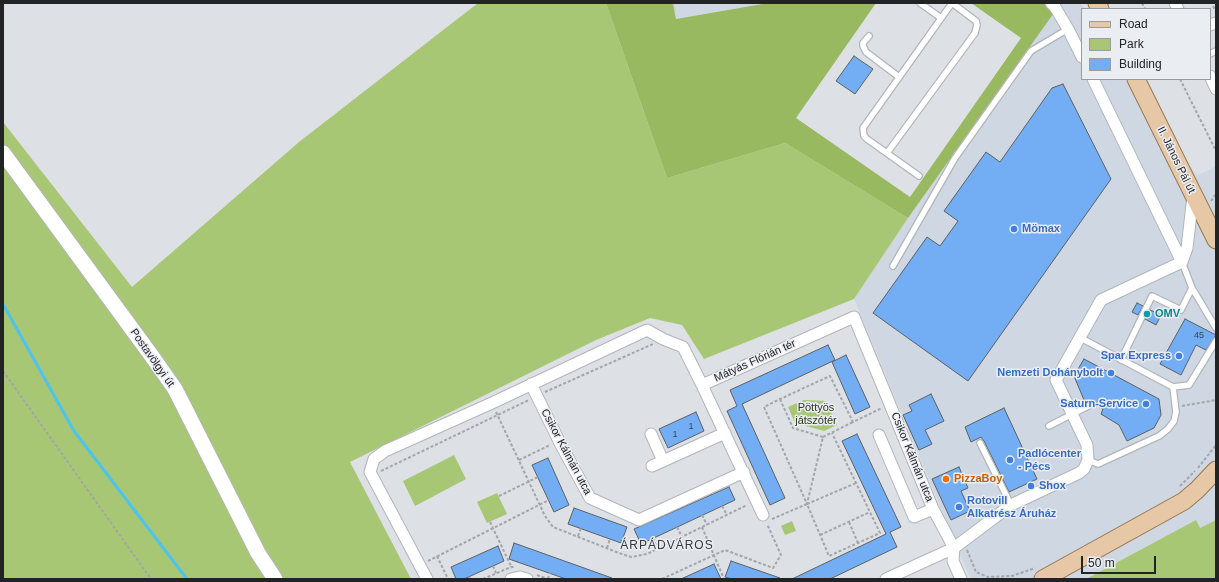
<!DOCTYPE html>
<html>
<head>
<meta charset="utf-8">
<style>
	body { margin:0 }
	#map { position:relative; width:1219px; height:582px; overflow:hidden; background:#dde0e5; font-family:Arial,sans-serif }
	canvas { display:block }
	.frame { position:absolute; inset:0; border:4px solid #222325; pointer-events:none }
	.legend { position:absolute; left:1081px; top:8px; width:130px; height:72px; box-sizing:border-box; background:#eaedf2; border:1px solid #9a9ca0; margin:0; padding:5px 7px; list-style:none; font-size:12px; color:#222325 }
	.legend li { display:flex; align-items:center; gap:8px; height:20px }
	.legend b { width:20px; border:1px solid #9a9ca0 }
	.scale { position:absolute; left:1081px; top:556px; width:75px; height:18px; box-sizing:border-box; border:2px solid #222325; border-top:0; padding-left:5px; font-size:12px; line-height:14px; white-space:nowrap; color:#222325; -webkit-text-stroke:3px #eaedf2; paint-order:stroke }
</style>
</head>
<body>
<div id="map">
<canvas width="1219" height="582"></canvas>
<div class="frame"></div>
<ul class="legend">
<li><b style="height:5px;background:#e6c8a6"></b>Road</li>
<li><b style="height:11px;background:#a8c774"></b>Park</li>
<li><b style="height:11px;background:#73adf4"></b>Building</li>
</ul>
<div class="scale">50 m</div>
</div>
<script>
const c = document.querySelector('canvas').getContext('2d');
c.lineJoin = 'round';
function fillPath(path, color) { c.fillStyle = color; c.fill(path, 'evenodd'); }
const poly = rows => new Path2D(rows.map(r => 'M' + r).join(''));
function strokePath(path, color, width, dash) { c.strokeStyle = color; c.lineWidth = width; c.lineCap = dash ? 'butt' : 'round'; c.setLineDash(dash || []); c.stroke(path); }
function write(font, color, halo, rows, align = 'center') {
  c.font = font + ' Arial,sans-serif'; c.lineWidth = 3; c.setLineDash([]); c.textBaseline = 'middle'; c.strokeStyle = halo; c.fillStyle = color; for (const [text, x, y, turn = 0] of rows) {
    c.save(); c.translate(x, y); c.rotate((+turn || 0) * Math.PI / 180); c.textAlign = isNaN(turn) ? turn : align; if (halo) c.strokeText(text, 0, 0); c.fillText(text, 0, 0); c.restore();
  }
}
const built = poly([
	[673,3,768,3,675,19],
	[1061,3,1080,3,1085,9,1082,9,1082,79,1132,79,1197,176,1216,166,1216,509,1214,510,1216,514,1216,520,1200,528,1196,520,1086,579,971,579,967,571,854,299,908,218]
]);
const green = poly([
	[478,3,606,3,667,178,785,143,908,218,854,299,704,359,682,325,650,318,596,340,350,462,411,579,3,579,3,122,132,287,299,142],
	[804,400,826,401,837,425,824,431,795,423,788,407],
	[454,455,466,479,415,506,403,481],
	[497,493,507,514,487,523,477,502],
	[1196,520,1200,528,1216,520,1216,579,1086,579],
	[792,521,796,531,785,535,781,526]
]);
const forest = poly([
	[606,3,673,3,676,19,768,3,876,3,796,118,910,197,1021,38,971,3,1061,3,908,218,785,143,667,178]
]);
const stream = poly([
	[3,304,74,431,187,579]
]);
const building = poly([
	[854,56,873,69,855,94,836,81,854,56],
	[1063,84,1111,179,968,381,873,313,927,237,940,246,958,221,944,211,986,152,1000,162,1052,88,1063,84],
	[1137,303,1143,306,1138,315,1132,312,1137,303],
	[1150,310,1161,315,1156,325,1145,319,1150,310],
	[1185,319,1216,335,1206,350,1196,345,1181,375,1160,364,1185,319],
	[828,345,835,360,742,404,785,498,770,505,727,411,737,406,730,390,828,345],
	[846,355,870,407,855,414,832,362,846,355],
	[1084,359,1159,399,1161,415,1154,428,1127,441,1119,425,1101,414,1103,409,1096,405,1096,402,1094,400,1088,401,1084,400,1074,376,1084,359],
	[931,394,944,421,925,430,932,444,919,450,903,415,912,411,909,405,931,394],
	[1004,408,1037,479,1009,492,984,441,981,437,971,442,965,427,1004,408],
	[696,412,704,431,668,448,659,429,696,412],
	[857,434,901,527,890,532,897,547,830,579,792,579,886,534,842,441,857,434],
	[548,458,569,505,554,512,532,465,548,458],
	[959,467,968,488,961,491,970,511,951,520,932,479,959,467],
	[729,487,735,500,641,544,634,529,729,487],
	[574,508,627,527,621,543,568,524,574,508],
	[514,543,612,578,612,579,566,579,509,559,514,543],
	[498,546,504,561,464,579,456,579,451,567,498,546],
	[731,561,780,578,779,579,732,579,725,577,731,561],
	[714,564,721,579,681,579,714,564]
]);
const path = poly([
	[1142,3,1145,9],
	[1213,6,1216,12],
	[1180,79,1216,151],
	[1211,201,1216,194],
	[3,371,151,579],
	[545,392,653,344],
	[780,399,793,428,823,437,807,504,764,407,780,399,830,376,853,422,882,408],
	[1182,406,1216,400],
	[496,412,545,516,553,527,619,553,631,557,647,554,747,505],
	[823,437,853,422],
	[519,460,550,445],
	[1198,468,1216,445],
	[381,471,529,400],
	[1180,486,1195,471],
	[499,496,538,477],
	[807,504,856,483],
	[722,506,727,515],
	[702,515,707,525],
	[772,519,807,504,829,556,880,533,832,433],
	[490,522,512,568],
	[849,522,858,543],
	[677,527,682,537],
	[702,527,724,579],
	[820,535,870,512],
	[578,536,581,528],
	[653,538,658,549],
	[607,548,610,539],
	[967,550,976,572,988,577,1012,576,1035,568],
	[437,556,448,579],
	[428,561,549,500],
	[493,566,496,573],
	[537,575,548,579],
	[469,577,470,579],
	[483,579,511,567,514,567],
	[548,579,550,573],
	[662,579,725,550,773,568,781,555,767,524]
]);
const lane = poly([
	[920,3,941,18],
	[869,36,863,43,863,46,866,52,899,77],
	[1210,54,1216,51],
	[887,153,975,33,977,25,976,21,952,3],
	[919,176,867,139,864,136,863,128,952,3],
	[1182,262,1192,288,1216,328],
	[893,266,955,158,1031,51,1068,29],
	[1079,337,1173,387,1189,385,1216,341],
	[1121,360,1152,296,1181,310,1192,288],
	[1049,426,1092,404],
	[980,443,1011,505],
	[1088,460,1098,464,1159,436,1168,429,1174,421,1176,412,1173,387]
]);
const street = poly([
	[1051,3,1055,7,1068,29,1082,57],
	[1175,3,1178,9],
	[1210,25,1216,23],
	[1210,76,1216,89],
	[1093,79,1182,262],
	[531,384,561,445,590,498,639,520,744,472],
	[651,434,663,461],
	[879,435,914,517,933,509],
	[652,466,725,433],
	[763,515,702,385,854,317,933,509,954,548],
	[954,548,953,561,961,579],
	[427,579,370,472,374,459,385,451,492,403,647,330,663,339,683,347,702,385],
	[511,579,520,577,527,579],
	[886,579,954,548,1011,505,1079,473,1084,469,1088,460,1087,445,1056,380,1101,300,1182,262,1187,248,1193,196]
]);
const secondary = poly([
	[3,153,151,355,175,389,258,553,275,579]
]);
const primary = poly([
	[1097,3,1100,9],
	[1136,79,1216,240],
	[1043,579,1184,501,1197,490,1216,470]
]);
const markers = [
	[1014,229,4,"#3f7fe0"],
	[1147,314,4,"#0f9aa8"],
	[1179,356,4,"#3f7fe0"],
	[1111,373,4,"#3f7fe0"],
	[1146,404,4,"#3f7fe0"],
	[1010,460,4,"#3f7fe0"],
	[946,479,4,"#e8710a"],
	[1031,486,4,"#3f7fe0"],
	[959,507,4,"#3f7fe0"]
];
const numberNames = [
	["45",1199,336],
	["1",691,427],
	["1",675,435]
];
const streetNames = [
	["II. János Pál út",1176,160,64],
	["Postavölgyi út",152,358,55],
	["Mátyás Flórián tér",755,361,-24],
	["Csikor Kálmán utca",566,452,62],
	["Csikor Kálmán utca",912,457,68]
];
const shopNames = [
	["Mömax",1022,229],
	["Spar Express",1171,356,"right"],
	["Nemzeti Dohánybolt",1103,373,"right"],
	["Saturn-Service",1138,404,"right"],
	["Padlócenter",1018,454],
	["- Pécs",1018,467],
	["Shox",1039,486],
	["Rotovill",967,501],
	["Alkatrész Áruház",967,514]
];
const cultureNames = [
	["OMV",1155,314]
];
const parkNames = [
	["Pöttyös",816,408],
	["játszótér",816,421]
];
const foodNames = [
	["PizzaBoy",954,479]
];
const neighbourhoodNames = [
	["ÁRPÁDVÁROS",667,546]
];
fillPath(built, '#ced7e2');
fillPath(green, '#a8c774');
fillPath(forest, '#99b961');
strokePath(stream, '#4cc4ee', 3);
fillPath(building, '#73adf4');
strokePath(building, '#5d6064', 1);
strokePath(lane, '#b1b5ba', 8);
strokePath(street, '#b1b5ba', 13);
strokePath(secondary, '#b1b5ba', 17);
strokePath(primary, '#977752', 19);
strokePath(path, '#a3a5a9', 2, [3, 2]);
strokePath(lane, '#fff', 5.5);
strokePath(street, '#fff', 11);
strokePath(secondary, '#fff', 15);
strokePath(primary, '#e6c8a6', 17);
for (const [x, y, r, color] of markers) { const dot = new Path2D(); dot.arc(x, y, r, 0, 2 * Math.PI); c.fillStyle = color; c.fill(dot); strokePath(dot, '#eaedf2', 1.5); }
write('9px', '#364659', null, numberNames);
write('11px', '#222325', '#eaedf2', streetNames);
write('bold 11px', '#366cbe', '#eaedf2', shopNames, 'left');
write('bold 11px', '#0d838f', '#eaedf2', cultureNames, 'left');
write('11px', '#2a3712', '#eaedf2', parkNames);
write('bold 11px', '#c56008', '#eaedf2', foodNames, 'left');
c.letterSpacing = '1px';
write('12px', '#35383c', '#eaedf2', neighbourhoodNames);
c.letterSpacing = '0px';
</script>
</body>
</html>
